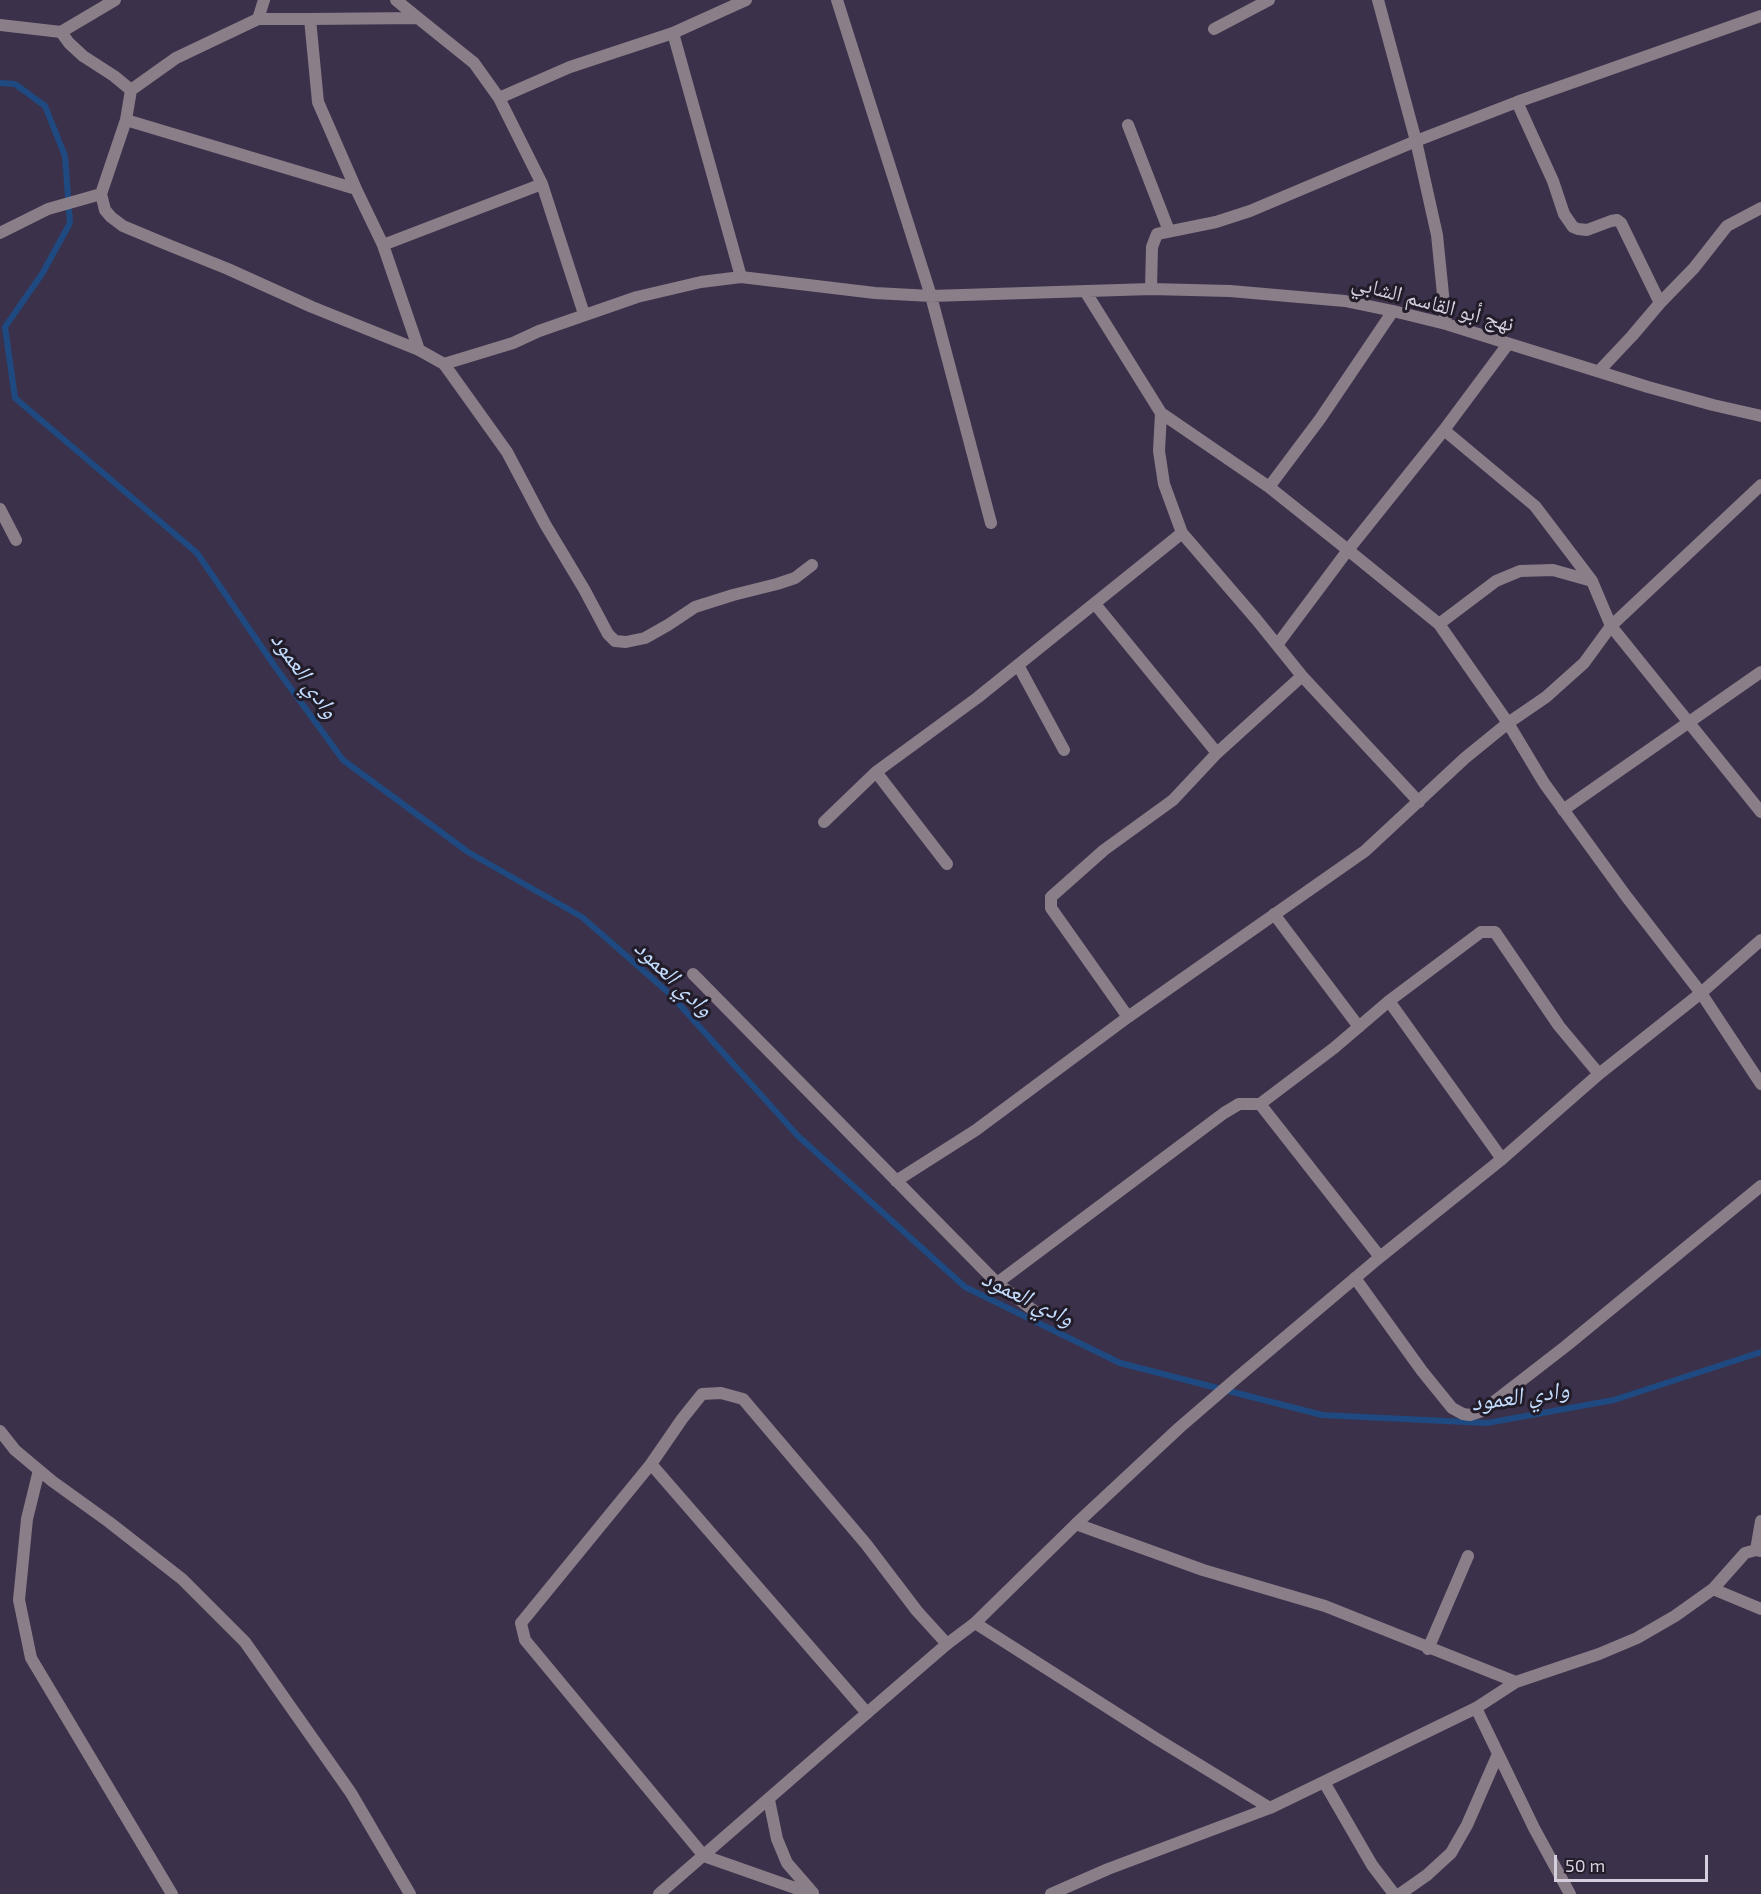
<!DOCTYPE html>
<html>
<head>
<meta charset="utf-8">
<style>
	body { margin:0 }
	#map { position:relative; width:1761px; height:1894px; overflow:hidden; background:#3c314b; font-family:"Exo 2",sans-serif }
	canvas { display:block }
	.scale { position:absolute; left:1554px; top:1855px; width:154px; height:27px; box-sizing:border-box; border:3px solid #d4cedf; border-top:0; padding-left:8px; font-size:18px; line-height:21px; white-space:nowrap; color:#d4cedf; -webkit-text-stroke:4px #211c28; paint-order:stroke }
</style>
</head>
<body>
<div id="map">
<canvas width="1761" height="1894"></canvas>
<div class="scale">50 m</div>
</div>
<script>
const c = document.querySelector('canvas').getContext('2d');
c.lineJoin = 'round';
const poly = rows => new Path2D(rows.map(r => 'M' + r).join(''));
function strokePath(path, color, width, dash) { c.strokeStyle = color; c.lineWidth = width; c.lineCap = dash ? 'butt' : 'round'; c.setLineDash(dash || []); c.stroke(path); }
function write(font, color, halo, rows, align = 'center') {
  c.font = font + ' "Exo 2","Noto Naskh Arabic",sans-serif'; c.lineWidth = 6; c.setLineDash([]); c.textBaseline = 'middle'; c.strokeStyle = halo; c.fillStyle = color; for (const [text, x, y, turn = 0] of rows) {
    c.save(); c.translate(x, y); c.rotate((+turn || 0) * Math.PI / 180); c.textAlign = isNaN(turn) ? turn : align; if (halo) c.strokeText(text, 0, 0); c.fillText(text, 0, 0); c.restore();
  }
}
const stream = poly([
	[0,83,15,84,45,106,65,156,70,223,42,274,5,327,15,398,197,553,276,668,343,760,468,852,582,917,670,994,798,1136,965,1287,1120,1363,1322,1415,1487,1423,1614,1400,1761,1352]
]);
const minor = poly([
	[396,0,418,18],
	[837,0,931,296,991,523],
	[1378,0,1416,141,1437,235,1446,324],
	[258,19,264,0],
	[310,19,418,18,474,63,499,98],
	[0,25,61,32,115,0],
	[1214,29,1269,0],
	[61,32,69,43,83,56,114,76,131,90],
	[673,33,746,0],
	[1517,102,1553,181,1564,214,1573,227,1578,229,1587,230,1611,221,1617,220,1621,223,1660,303],
	[126,120,356,189],
	[1128,125,1169,231],
	[0,233,48,209,101,194],
	[383,245,542,184],
	[1151,289,1152,247,1157,234,1216,222,1250,211,1416,141,1517,102,1761,16],
	[1085,291,1161,413,1269,487,1348,550,1439,624,1508,723,1544,783,1626,896,1701,993,1761,1084],
	[584,314,542,184,499,98,570,67,673,33,741,277],
	[419,350,383,245,356,189,318,102,310,19,258,19,176,58,131,90,126,120,101,194,105,210,111,217,123,226,166,244,228,269,312,307,419,350,444,364,513,343,539,331,637,297,701,282,741,277,875,293,931,296,1151,289,1230,291,1345,301,1393,311,1446,324,1648,387,1713,405,1761,416],
	[444,364,507,452,545,524,584,589,608,634,615,641,626,642,645,638,668,625,695,607,733,595,777,584,795,578,812,565],
	[1599,371,1632,336,1660,303,1694,268,1727,226,1761,208],
	[1161,413,1159,451,1164,484,1182,533,1256,619,1302,676,1419,802],
	[1444,430,1535,506,1592,581,1611,626,1761,812],
	[1269,487,1320,419,1393,311],
	[0,509,16,540],
	[1095,604,1217,753],
	[1439,624,1496,581,1520,571,1553,570,1592,581],
	[1277,645,1348,550,1444,430,1508,344],
	[1018,665,1064,750],
	[876,772,947,864],
	[1563,810,1761,672],
	[824,822,876,772,977,698,1182,533],
	[1274,914,1359,1027],
	[693,974,997,1283,1037,1313],
	[1389,1001,1502,1159],
	[1128,1017,1051,908,1051,897,1104,850,1173,800,1217,753,1302,676],
	[1260,1104,1380,1257],
	[896,1181,976,1130,1128,1017,1365,851,1465,758,1508,723,1546,697,1584,663,1611,626,1761,485],
	[1355,1278,1422,1371,1452,1408,1463,1414,1470,1415,1482,1411,1566,1346,1761,1186],
	[997,1283,1224,1113,1239,1104,1260,1104,1334,1048,1389,1001,1481,932,1495,932,1559,1026,1599,1074],
	[0,1431,15,1450,52,1481,109,1522,182,1579,245,1642,351,1793,410,1894],
	[651,1464,867,1713],
	[39,1470,27,1519,19,1600,31,1658,172,1894],
	[1076,1524,1203,1570,1325,1606,1516,1682],
	[1756,1550,1761,1521],
	[1713,1589,1761,1609],
	[975,1623,1157,1739,1270,1808],
	[1428,1649,1468,1556],
	[1476,1708,1534,1828,1570,1894],
	[1324,1782,1372,1865,1394,1894],
	[769,1800,777,1839,787,1863,813,1893],
	[812,1894,704,1856,525,1640,521,1623,651,1464,682,1419,702,1394,721,1393,743,1399,866,1544,917,1611,947,1644],
	[1051,1894,1108,1869,1270,1808,1476,1708,1516,1682,1599,1654,1637,1638,1675,1616,1713,1589,1745,1553,1756,1550,1761,1551],
	[1400,1894,1427,1875,1451,1853,1467,1825,1498,1754]
]);
const tertiary = poly([
	[659,1894,867,1713,947,1644,975,1623,1076,1524,1179,1428,1238,1377,1380,1257,1502,1159,1599,1074,1701,993,1761,940]
]);
const streetNames = [
	["نهج أبو القاسم الشابي",1433,303,15]
];
const waterNames = [
	["وادي العمود",305,675,55],
	["وادي العمود",674,978,44],
	["وادي العمود",1028,1298,26],
	["وادي العمود",1520,1396,-8]
];
strokePath(stream, '#1e4a81', 6);
strokePath(minor, '#8a7e89', 12);
strokePath(tertiary, '#8a7e89', 12);
write('22px', '#d4cedf', '#211c28', streetNames);
write('italic 24px', '#c3dcfd', '#211c28', waterNames);
</script>
</body>
</html>
